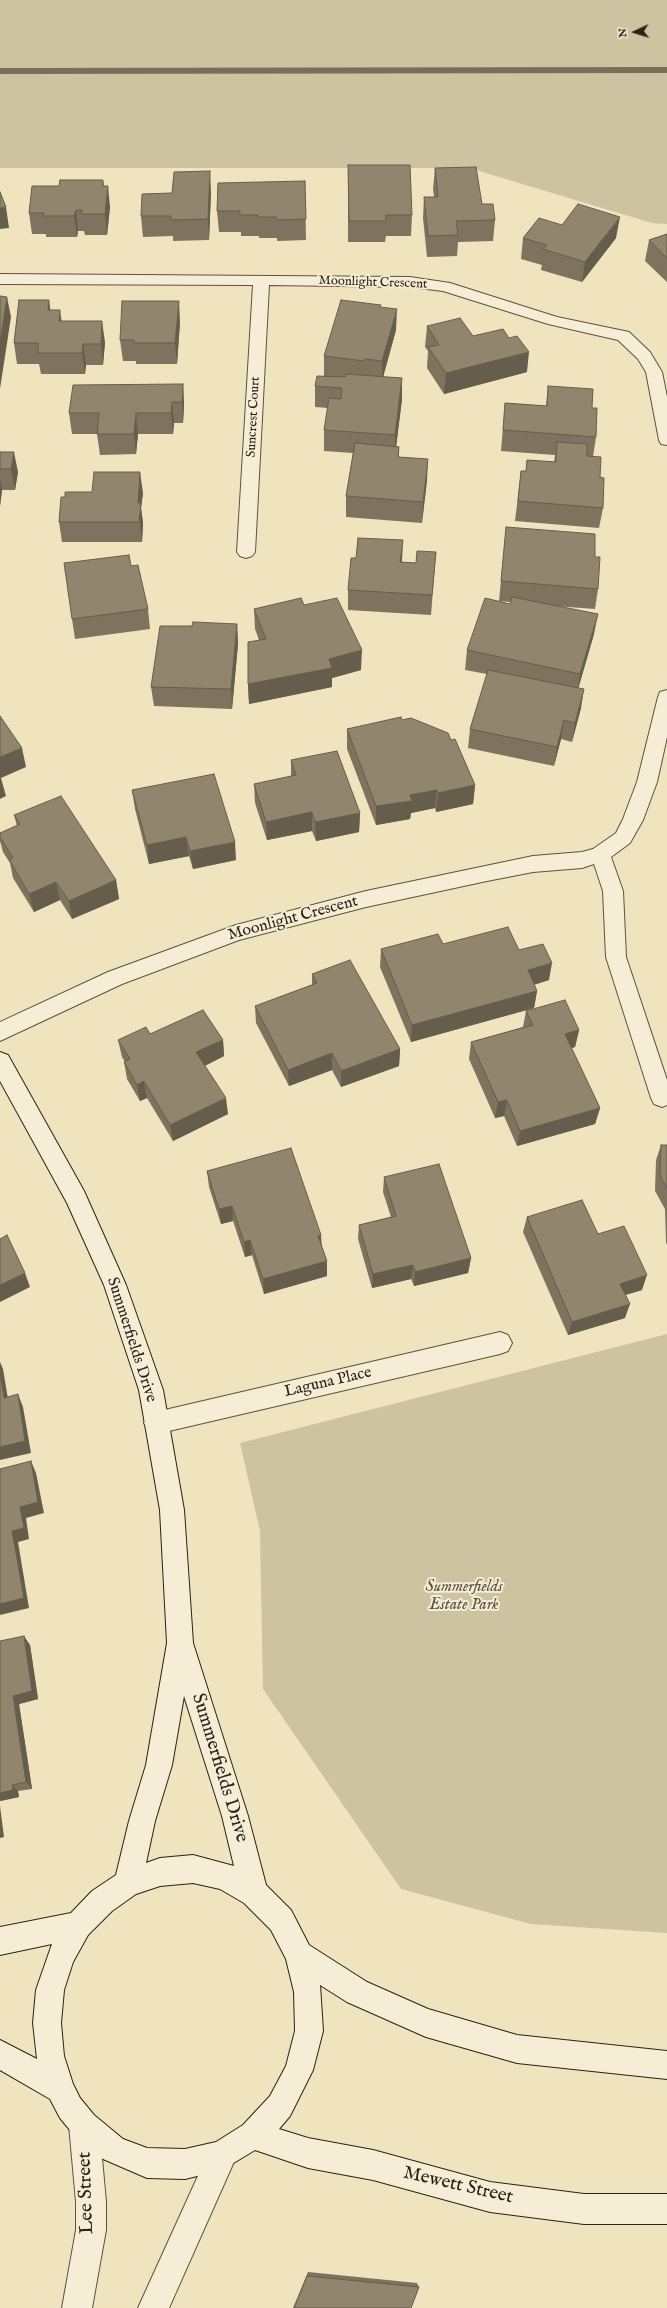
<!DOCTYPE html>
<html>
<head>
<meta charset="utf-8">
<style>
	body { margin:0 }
	#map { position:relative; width:667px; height:2308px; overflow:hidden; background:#efe4be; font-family:"IM FELL English",serif }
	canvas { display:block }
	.north { position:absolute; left:615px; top:12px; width:40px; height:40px; -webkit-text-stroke:3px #f5edd5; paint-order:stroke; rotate:266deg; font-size:11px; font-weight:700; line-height:16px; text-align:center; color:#2c2116 }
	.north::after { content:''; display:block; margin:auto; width:14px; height:18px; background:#2c2116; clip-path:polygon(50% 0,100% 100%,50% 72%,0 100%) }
</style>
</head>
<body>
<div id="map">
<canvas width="667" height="2308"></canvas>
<div class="north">N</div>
</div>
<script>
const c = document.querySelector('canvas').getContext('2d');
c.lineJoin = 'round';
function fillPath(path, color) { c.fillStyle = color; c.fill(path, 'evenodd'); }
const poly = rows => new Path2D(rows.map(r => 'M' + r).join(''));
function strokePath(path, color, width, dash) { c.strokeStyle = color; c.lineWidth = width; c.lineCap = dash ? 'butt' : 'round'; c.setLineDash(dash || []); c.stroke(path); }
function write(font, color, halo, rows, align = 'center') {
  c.font = font + ' "IM FELL English",serif'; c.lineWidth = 4; c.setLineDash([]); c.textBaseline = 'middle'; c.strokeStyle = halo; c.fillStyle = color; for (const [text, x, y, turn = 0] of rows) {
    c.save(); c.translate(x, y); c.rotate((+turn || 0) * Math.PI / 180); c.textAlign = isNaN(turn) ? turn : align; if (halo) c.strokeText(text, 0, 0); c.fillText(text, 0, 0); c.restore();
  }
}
const green = poly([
	[0,0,667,0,667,224,652,223,469,168,0,168],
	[667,1334,667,1933,531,1924,401,1889,263,1689,260,1531,240,1443]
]);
const stream = poly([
	[667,67,667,73,0,74,0,68,667,67]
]);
const street = poly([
	[0,274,410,277,450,283,557,317,629,332,650,352,662,372,667,397,667,445,661,444,659,440,646,372,638,359,618,340,548,324,443,291,410,287,269,285,255,552,252,556,246,558,240,556,237,552,253,285,0,284,0,274],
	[667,690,667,737,657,782,643,820,630,843,611,857,623,891,626,957,667,1080,667,1105,662,1107,654,1104,651,1098,606,957,603,891,594,864,582,868,533,872,487,881,366,907,239,940,122,984,0,1041,0,1022,108,972,236,925,366,891,533,856,582,852,593,849,616,833,623,819,637,782,658,697,660,692,667,690],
	[500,1332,508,1335,512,1343,508,1351,500,1354,156,1434,148,1431,144,1423,148,1415,156,1412,500,1332],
	[84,2110,94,2115,99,2125,106,2202,106,2230,92,2308,62,2308,76,2230,76,2202,69,2125,74,2115,84,2110],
	[222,2140,232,2145,237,2155,169,2308,138,2308,212,2145,222,2140]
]);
const secondary = poly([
	[0,1052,8,1055,84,1191,126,1285,163,1390,184,1510,193,1643,248,1816,266,1885,291,1910,309,1945,367,1982,428,2009,517,2035,667,2051,667,2079,517,2063,426,2037,347,2002,320,1985,323,2031,313,2070,290,2116,279,2129,308,2138,373,2150,490,2182,584,2194,667,2194,667,2224,584,2224,490,2212,373,2180,308,2168,255,2150,222,2170,185,2179,147,2178,103,2159,74,2135,60,2118,50,2099,0,2070,0,2040,37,2059,33,2023,36,1990,52,1944,0,1955,0,1927,71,1913,92,1891,116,1875,129,1821,146,1765,167,1643,160,1510,139,1390,104,1285,67,1203,0,1081,0,1052],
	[184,1696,222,1816,234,1866,193,1855,160,1858,146,1863,155,1821,172,1765,184,1696],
	[193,1883,220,1889,244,1903,271,1930,286,1959,294,1992,295,2031,286,2066,270,2096,243,2125,216,2142,185,2149,147,2148,123,2139,94,2115,80,2098,73,2084,64,2056,61,2023,64,1990,73,1962,88,1935,112,1911,136,1894,160,1886,193,1883]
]);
const wall = poly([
	[348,165,412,215,411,236,386,236,385,242,348,242],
	[435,168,482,204,495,220,493,241,458,242,457,256,427,257,423,218,424,197,434,197,433,189],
	[103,180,104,186,110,207,107,235,85,235,84,231,78,231,77,237,46,237,46,234,32,234,29,213,59,186],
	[305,181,306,240,277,241,277,238,259,238,259,236,241,236,241,232,219,232,217,211],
	[211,192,209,240,173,241,173,236,143,237,141,216,172,193],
	[562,225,616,238,582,282,541,270,542,265,521,259,523,238],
	[667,234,667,282,645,261,649,240],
	[381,307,396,330,383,377,402,378,402,399,396,446,399,447,399,457,427,480,422,523,346,517,346,496,353,453,324,451,324,430,328,408,315,407,315,386,324,376,324,356],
	[50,310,62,321,105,342,103,365,86,365,85,374,41,374,39,364,17,364,14,343],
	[180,322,177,364,136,364,136,361,123,361,120,340],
	[427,326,473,336,527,372,444,394,427,368,428,351,425,347],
	[183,384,184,405,183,423,174,423,173,434,138,434,136,454,100,455,97,434,72,434,69,413],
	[548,386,592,408,596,437,593,457,600,477,603,508,599,528,515,521,521,471,526,471,527,460,554,462,555,455,501,451,505,403,546,406],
	[0,452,18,472,15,490,2,490,0,506],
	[92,492,143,493,141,508,143,523,142,542,62,542,59,522,65,497],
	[506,527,595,557,598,589,595,609,555,606,594,634,578,688,581,708,572,742,561,739,554,766,468,748,470,729,487,674,465,670,467,650,499,601],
	[499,601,510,602,510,604],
	[436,552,431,615,348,610,348,590,402,562,416,563],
	[131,566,148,609,150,629,75,639,72,619],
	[304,605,361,670,332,678,332,687,249,704,248,684,259,640,255,629,254,609],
	[237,624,238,644,232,709,154,706,151,687,192,626],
	[402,720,451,740,475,785,473,804,436,812,435,808,411,813,410,819,376,825,347,749,347,729],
	[291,760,360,813,359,832,316,841,312,831,267,840,255,803,254,784,291,776],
	[132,790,236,860,193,869,189,856,149,864,135,809],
	[14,815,116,880,119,899,72,919,60,900,34,912,13,878,10,863,3,852,0,841,0,833,17,826],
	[443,944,549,980,534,985,537,991,534,1008,411,1042,380,967,381,949],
	[312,974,400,1049,399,1066,341,1087,332,1070,289,1086,256,1023,255,1006,312,985],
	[526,1011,579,1030,575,1047,571,1048,600,1108,595,1124,517,1146,504,1116,495,1118,469,1059,471,1042,523,1027],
	[150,1034,223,1040,224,1056,205,1066,228,1114,173,1141,147,1098,140,1101,127,1079,124,1062,125,1062,122,1057,118,1040],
	[661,1145,667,1145,667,1244,666,1243,665,1209,655,1191,656,1160],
	[207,1171,321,1246,327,1276,264,1294,252,1255,245,1257,233,1221,221,1224,209,1187],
	[384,1177,471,1258,468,1273,414,1286,411,1279,372,1288,358,1239,359,1225,391,1217,383,1192],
	[527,1217,598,1234,642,1290,625,1295,625,1318,568,1335,523,1232],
	[30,1645,38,1699,19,1704,32,1789,18,1791,19,1797,0,1801],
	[308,2272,417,2283,419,2287,411,2308,293,2308]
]);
const shadedWall = poly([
	[210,171,211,192,209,240,208,219],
	[108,186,110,207,107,235,105,214],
	[6,207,9,228,0,229,0,208],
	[76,210,78,231,77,237,74,216],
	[620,217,616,238,582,282,585,262],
	[7,297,11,317,0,389,0,342],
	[49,300,52,321,48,310],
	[179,301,180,322,177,364,175,343],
	[397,309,396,330,382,381,382,361],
	[60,310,63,331,59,321],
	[102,321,105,342,103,365,101,344],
	[83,344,86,365,85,374,82,353],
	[529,352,527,372,444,394,446,373],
	[402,378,402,399,395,456,395,435],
	[183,384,184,405,183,423,182,402],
	[172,402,174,423,173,434,171,413],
	[136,413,138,434,136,454,134,434],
	[14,452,18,472,15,490,11,469],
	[428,459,427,480,422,523,423,502],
	[140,472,143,493,141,508,143,523,142,542,138,503],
	[0,478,2,490,0,506],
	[403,540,402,561,400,582,400,562],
	[598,614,594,634,577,693,580,674],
	[237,624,238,644,232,709,231,689],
	[362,650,361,670,332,678,332,687,249,704,248,684,329,659],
	[584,689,581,708,572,742,575,723],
	[564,720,561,739,554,766,557,747],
	[22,748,26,767,1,778,6,796,0,799,0,757],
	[475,785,473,804,436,812,438,793],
	[437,790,435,808,411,813,410,819,376,825,376,806,410,795],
	[312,812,312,831,267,840,266,822],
	[360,813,359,832,316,841,315,822],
	[186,837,189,856,149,864,147,845],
	[235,842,236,860,193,869,190,851],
	[116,880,119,899,72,919,69,901],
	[56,882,60,900,34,912,29,894],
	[552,963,549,980,525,987,528,970],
	[537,991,534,1008,411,1042,412,1025],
	[579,1030,575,1047,561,1051,565,1034],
	[223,1040,224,1056,198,1069,196,1052],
	[400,1049,399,1066,341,1087,341,1071],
	[332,1053,332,1070,289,1086,288,1070],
	[144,1081,147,1098,140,1101,137,1085],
	[226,1098,228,1114,173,1141,170,1125],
	[507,1100,504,1116,495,1118,498,1102],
	[600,1108,595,1124,517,1146,520,1131],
	[232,1206,233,1221,221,1224,219,1209],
	[321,1235,322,1249,318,1236],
	[250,1240,252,1255,245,1257,244,1242],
	[471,1258,468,1273,414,1286,415,1272],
	[327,1261,327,1276,264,1294,263,1279],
	[413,1265,411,1279,372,1288,373,1274],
	[25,1273,30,1287,0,1302,0,1285],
	[647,1275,642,1290,615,1298,620,1284],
	[630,1304,625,1318,568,1335,572,1322],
	[0,1362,3,1369,10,1411,4,1398,0,1372],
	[18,1394,23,1407,31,1453,0,1460,0,1447],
	[31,1461,36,1473,44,1513,26,1518,29,1539,18,1542,29,1608,0,1615,0,1604,12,1531,20,1507],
	[24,1636,30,1645,38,1699,19,1704,32,1789,26,1782,13,1696],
	[12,1785,18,1791,19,1797,0,1801,0,1793],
	[0,1806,4,1837,0,1838]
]);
const building = poly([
	[348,165,410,165,412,215,386,215,386,221,349,221,348,165],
	[476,167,482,204,493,204,495,220,456,221,458,235,428,236,424,197,438,197,435,168,476,167],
	[210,171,208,219,171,220,171,216,141,216,142,194,172,193,174,172,210,171],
	[60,180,103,180,103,186,108,186,105,214,82,214,82,210,76,210,74,216,43,216,44,213,29,213,32,186,59,186,60,180],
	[305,181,306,219,277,220,276,217,258,217,258,215,240,215,240,211,217,211,218,183,305,181],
	[0,192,6,207,0,208,0,192],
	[578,204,620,217,585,262,543,249,547,245,523,238,539,218,562,225,578,204],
	[667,234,667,258,649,240,667,234],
	[0,296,7,297,0,342,0,296],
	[19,300,49,300,48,310,60,310,59,321,102,321,101,344,83,344,82,353,38,353,38,343,14,343,19,300],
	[341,300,381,305,380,307,397,309,382,361,365,359,364,361,324,356,341,300],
	[122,301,179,301,175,343,134,343,134,340,120,340,122,301],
	[460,318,473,336,503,329,509,338,517,336,529,352,446,373,428,347,439,345,427,326,460,318],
	[346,374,402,378,395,435,324,430,329,398,341,399,342,388,315,386,317,376,345,377,346,374],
	[183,384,182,402,172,402,171,413,136,413,134,434,97,434,99,413,69,413,73,385,183,384],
	[548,386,593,389,592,408,597,408,596,437,503,430,505,403,547,406,548,386],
	[557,442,587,444,587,456,601,457,600,477,604,478,603,508,518,501,521,471,526,471,527,460,556,462,557,442],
	[355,443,399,447,398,457,428,459,423,502,346,496,355,443],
	[0,452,14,452,11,469,0,469,0,452],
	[94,472,140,472,138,503,141,503,139,522,59,522,61,497,65,497,65,492,92,492,94,472],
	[506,527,595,534,595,557,600,557,598,589,501,581,506,527],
	[358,538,403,540,400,562,416,563,417,551,436,552,432,595,348,590,351,558,356,558,358,538],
	[129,555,131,566,138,565,148,609,72,619,64,563,129,555],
	[512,597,598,614,580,674,467,650,485,598,510,604,512,597],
	[301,598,304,605,337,598,362,650,329,659,332,668,248,684,248,642,266,639,254,609,301,598],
	[193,622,237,624,231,689,151,687,160,626,192,626,193,622],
	[488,670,584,689,575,723,564,720,557,747,470,729,488,670],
	[0,716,22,748,0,757,0,716],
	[401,717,402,720,411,718,448,733,451,740,455,739,475,785,438,793,437,790,410,795,412,801,376,806,347,729,401,717],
	[337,751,360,813,315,822,312,812,266,822,254,784,296,775,291,760,337,751],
	[214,774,235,842,190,851,186,837,147,845,132,790,214,774],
	[61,796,116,880,69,901,56,882,29,894,9,859,13,858,0,837,0,833,20,824,14,815,61,796],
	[508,927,519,950,543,944,552,963,528,970,537,991,412,1025,381,949,438,934,443,944,508,927],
	[350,960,400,1049,341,1071,332,1053,288,1070,255,1006,317,983,312,974,350,960],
	[565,1000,579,1030,565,1034,600,1108,520,1131,507,1100,498,1102,471,1042,533,1025,526,1011,565,1000],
	[203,1010,223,1040,196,1052,226,1098,170,1125,144,1081,137,1085,124,1062,130,1059,118,1040,146,1027,150,1034,203,1010],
	[661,1145,667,1145,667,1188,660,1176,661,1145],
	[291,1148,321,1235,318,1236,327,1261,263,1279,250,1240,244,1242,232,1206,219,1209,207,1171,291,1148],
	[439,1164,471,1258,415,1272,413,1265,373,1274,359,1225,396,1216,384,1177,439,1164],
	[582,1200,598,1234,624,1226,647,1275,620,1284,630,1304,572,1322,527,1217,582,1200],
	[7,1235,25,1273,0,1285,0,1239,7,1235],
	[0,1372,4,1398,18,1394,25,1441,0,1447,0,1372],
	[31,1461,38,1502,20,1507,24,1528,12,1531,24,1598,0,1604,0,1469,31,1461],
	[24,1636,32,1691,13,1696,26,1782,12,1785,13,1790,0,1793,0,1641,24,1636],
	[307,2276,419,2287,411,2308,294,2308,307,2276]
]);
const farStreetnames = [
	["Moonlight Crescent",373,283,2],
	["Suncrest Court",254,417,-87]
];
const streetNames = [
	["Moonlight Crescent",293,919,-15],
	["Summerfields Drive",131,1340,72],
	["Laguna Place",328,1383,-13]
];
const parkNames = [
	["Summerfields",464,1588],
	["Estate Park",464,1606]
];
const nearStreetnames = [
	["Summerfields Drive",219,1768,73],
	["Mewett Street",458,2186,13],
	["Lee Street",87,2193,-92]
];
fillPath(green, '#cec3a1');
fillPath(stream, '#796e59');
strokePath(street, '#5d5240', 2);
strokePath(secondary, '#2c2116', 2);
fillPath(street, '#f5edd5');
fillPath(secondary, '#f5edd5');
fillPath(wall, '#7d735e');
fillPath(shadedWall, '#665e4c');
fillPath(building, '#91866d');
strokePath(building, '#665e4c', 1);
write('13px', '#2c2116', '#f5edd5', farStreetnames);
write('16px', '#2c2116', '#f5edd5', streetNames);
write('italic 16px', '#5d5240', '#f5edd5', parkNames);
write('19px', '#2c2116', '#f5edd5', nearStreetnames);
</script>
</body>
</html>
